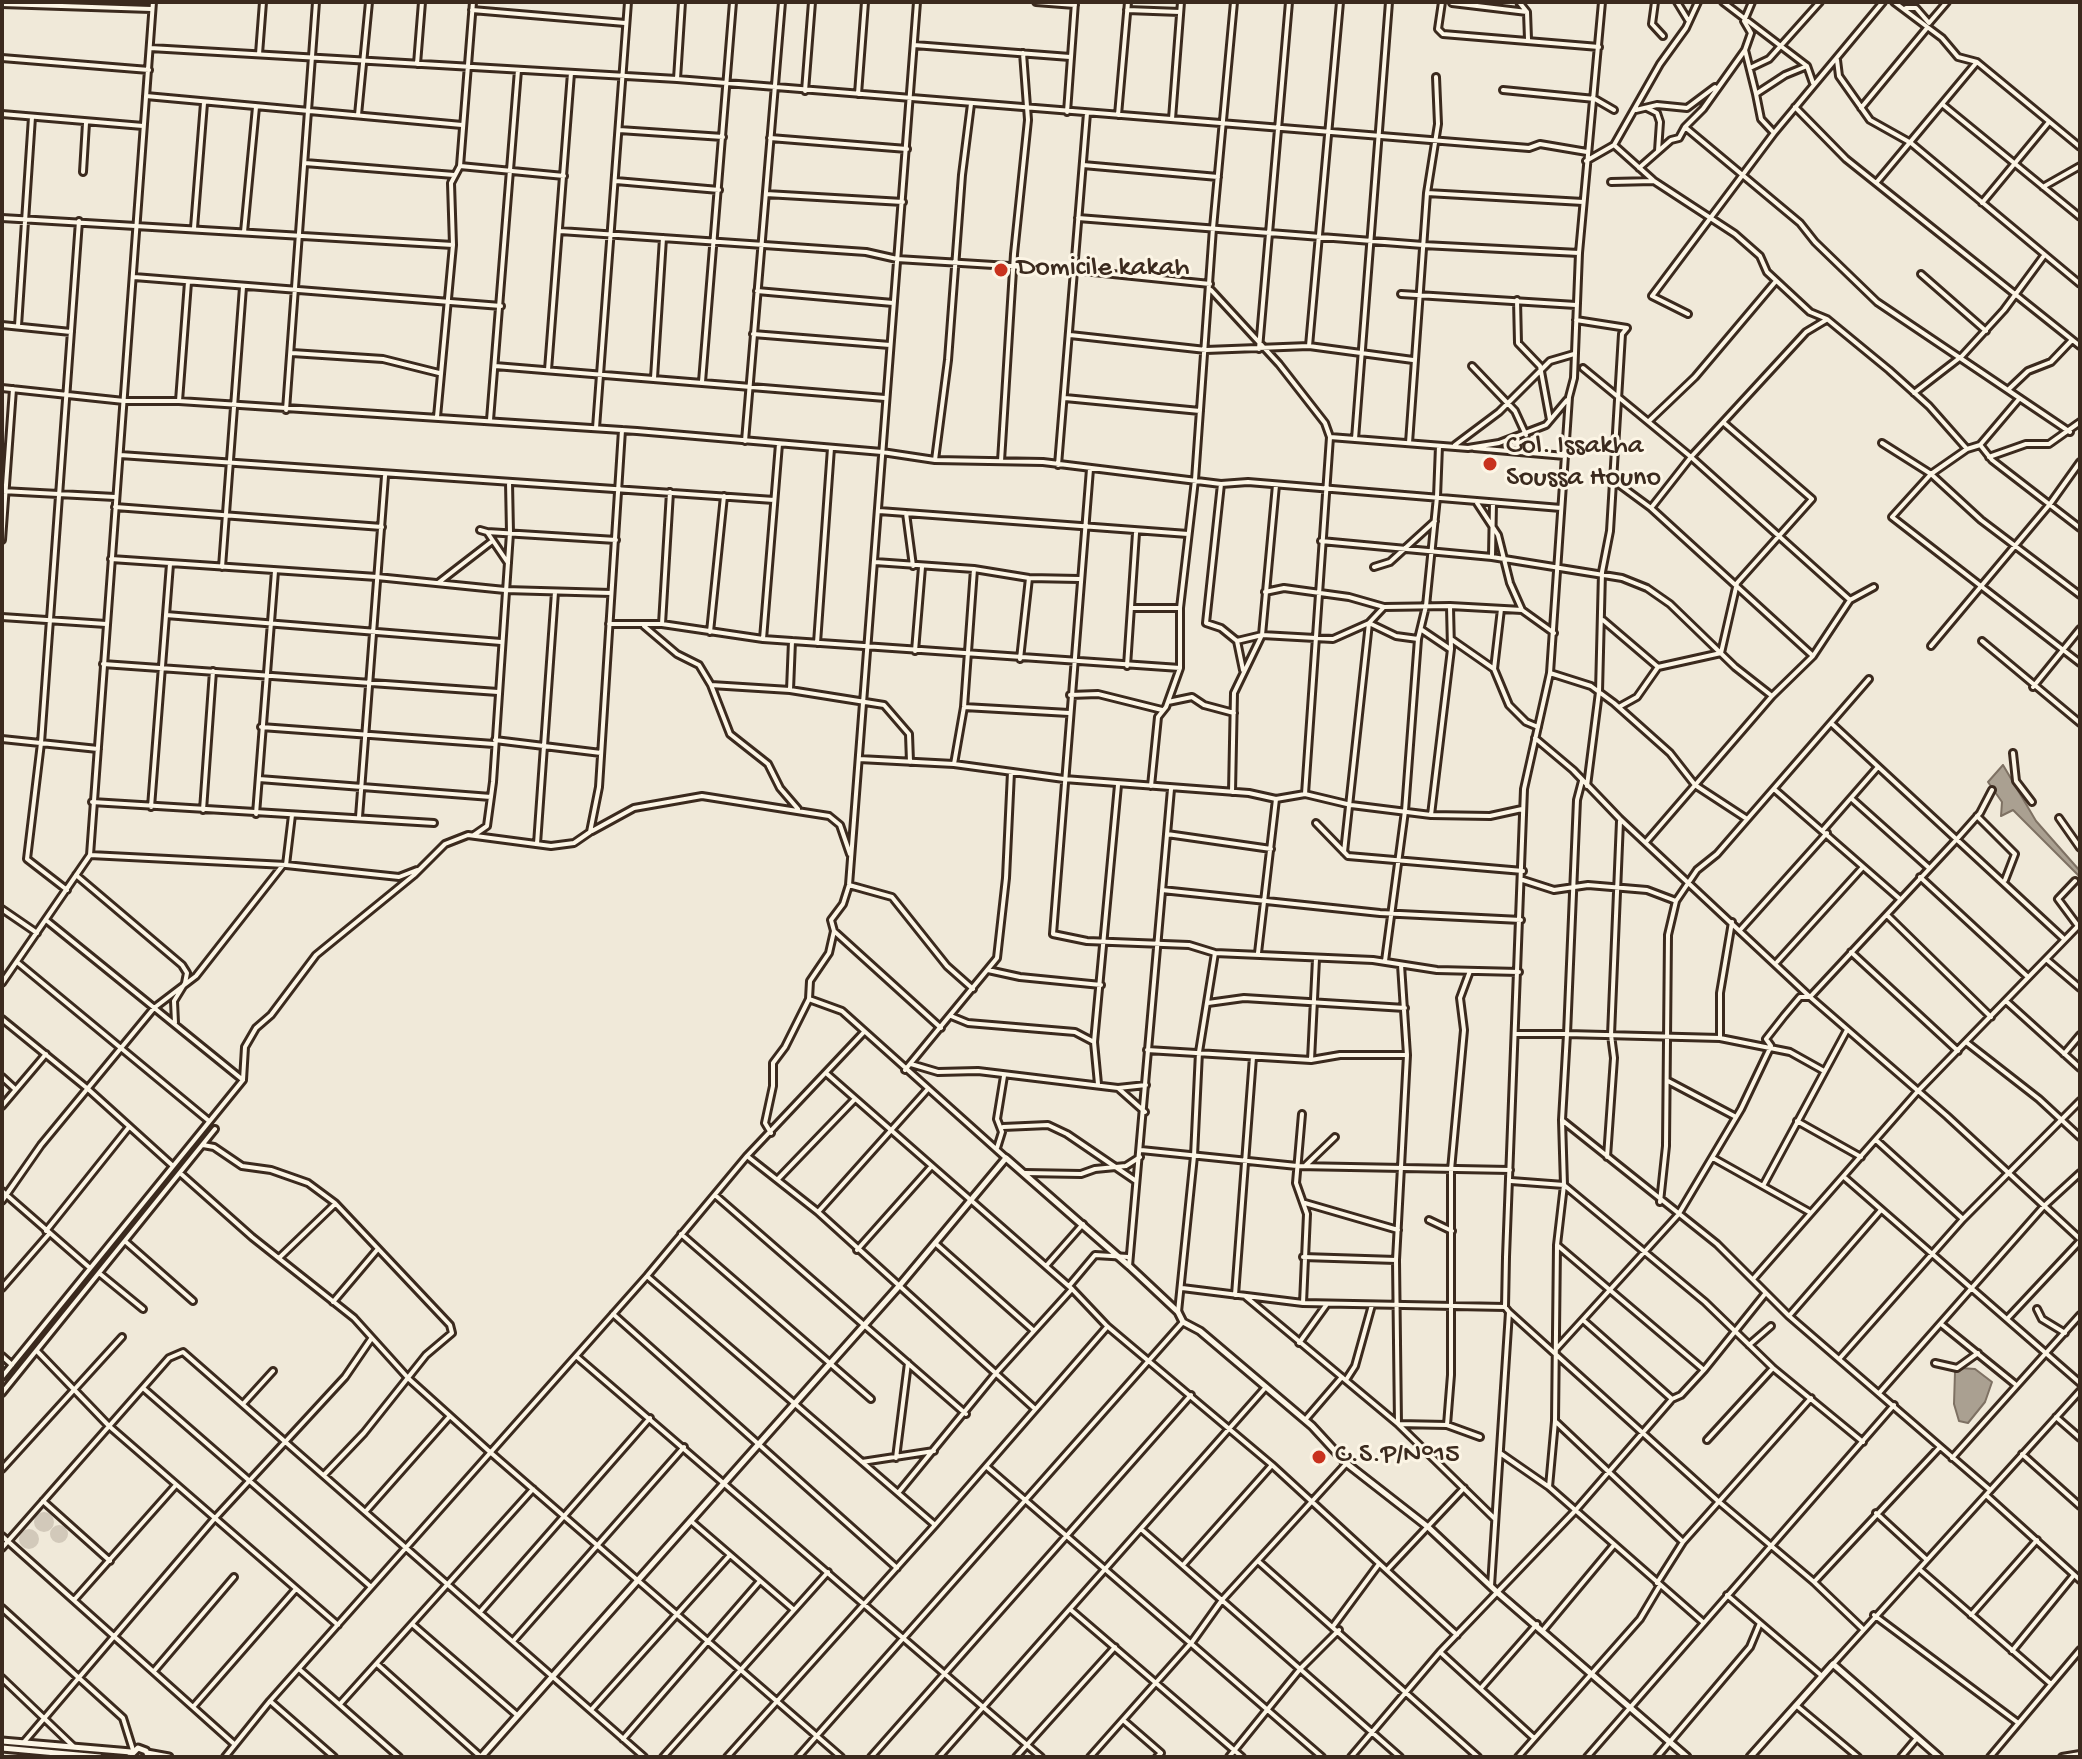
<!DOCTYPE html>
<html>
<head>
<meta charset="utf-8">
<style>
	body { margin:0 }
	#map { position:relative; width:2082px; height:1759px; overflow:hidden; background:#f0e9d9; font-family:"Gochi Hand",sans-serif }
	canvas { display:block }
	.frame { position:absolute; inset:0; border:4px solid #3b2a1e; pointer-events:none }
</style>
</head>
<body>
<div id="map">
<canvas width="2082" height="1759"></canvas>
<div class="frame"></div>
</div>
<script>
const c = document.querySelector('canvas').getContext('2d');
c.lineJoin = 'round';
function fillPath(path, color) { c.fillStyle = color; c.fill(path, 'evenodd'); }
const poly = rows => new Path2D(rows.map(r => 'M' + r).join(''));
function strokePath(path, color, width, dash) { c.strokeStyle = color; c.lineWidth = width; c.lineCap = dash ? 'butt' : 'round'; c.setLineDash(dash || []); c.stroke(path); }
function write(font, color, halo, rows, align = 'center') {
  c.font = font + ' "Gochi Hand",sans-serif'; c.lineWidth = 6; c.setLineDash([]); c.textBaseline = 'middle'; c.strokeStyle = halo; c.fillStyle = color; for (const [text, x, y, turn = 0] of rows) {
    c.save(); c.translate(x, y); c.rotate((+turn || 0) * Math.PI / 180); c.textAlign = isNaN(turn) ? turn : align; if (halo) c.strokeText(text, 0, 0); c.fillText(text, 0, 0); c.restore();
  }
}
const green = poly([
	'34 1522a10 10 0 1 1 20 0a10 10 0 1 1-20 0Z',
	'50 1534a9 9 0 1 1 18 0a9 9 0 1 1-18 0Z',
	'19 1539a10 10 0 1 1 20 0a10 10 0 1 1-20 0Z'
]);
const water = poly([
	[2003,765,2036,821,2080,871,2080,877,2013,810,2001,816,2002,802,1988,782,2003,765],
	[1960,1368,1975,1369,1992,1382,1985,1402,1968,1423,1959,1421,1954,1404,1955,1372,1960,1368]
]);
const minor = poly([
	[1036,2,1075,5],
	[1442,2,1438,29,1443,34,1599,47],
	[1519,2,1527,12,1528,39],
	[1655,2,1652,24,1663,36],
	[1677,2,1688,20],
	[1723,2,1807,66],
	[1752,2,1744,21,1751,33,1745,50,1703,109,1685,127,1800,223,1815,242,1877,302,2070,432],
	[1894,2,1942,38,1958,57,1977,62],
	[1452,3,1527,12],
	[2,4,151,9],
	[1906,8,1916,8,1929,23,1947,2],
	[472,10,625,23],
	[1127,10,1180,12],
	[914,45,1070,57],
	[150,48,677,79,1529,148,1540,144,1587,152],
	[1745,50,1756,94,1785,75,1807,66,1813,83],
	[259,54,263,2],
	[2,58,149,70],
	[1837,60,1839,76,1870,120,1911,143,2080,284],
	[417,64,422,2],
	[1750,68,1769,59,1820,2],
	[677,79,682,2],
	[1503,90,1595,99,1614,110],
	[805,91,812,2],
	[858,94,865,2],
	[1756,94,1761,119,1774,133],
	[146,96,462,125],
	[1942,104,2080,217],
	[1795,107,1846,159,2080,346],
	[1647,108,1657,113,1660,122,1658,151],
	[1861,108,1927,28],
	[1636,110,1657,105,1687,108,1715,87],
	[1067,112,1075,2],
	[2,114,143,126],
	[358,115,369,2],
	[1118,115,1128,2],
	[1172,119,1181,2],
	[619,130,723,137],
	[770,138,907,149],
	[1586,161,1614,145],
	[305,163,454,175],
	[1083,165,1218,177],
	[460,166,564,176],
	[1639,168,1671,140,1679,138,1685,127],
	[83,172,86,123],
	[1653,180,1614,145,1660,64,1686,28,1698,2],
	[616,181,719,190],
	[1611,182,1654,181,1735,234,1760,256,1767,272,1810,312,1827,319,1889,370,1929,406,1967,449,1980,445,2019,399],
	[1876,183,1977,62,2080,147],
	[2043,187,2080,166],
	[1427,193,1583,202],
	[766,194,903,202],
	[1982,203,2049,122],
	[2,218,453,245],
	[1078,218,1423,245,1579,253],
	[194,228,204,103],
	[560,231,866,252,897,259,1074,270,1210,284],
	[244,232,256,107],
	[1921,274,1986,331],
	[134,277,501,306],
	[1211,290,1279,364,1325,423,1330,437,1305,794],
	[757,291,893,303],
	[1401,294,1576,305],
	[1517,300,1518,343,1540,366,1550,420],
	[1688,314,1652,296,1774,133,1883,2],
	[1576,320,1627,328,1622,334,1610,531,1602,572,1599,692,1587,786],
	[2,325,71,332],
	[18,326,32,117],
	[753,334,890,345],
	[1070,335,1206,350,1309,346,1413,360],
	[1309,346,1340,2],
	[1259,349,1289,2],
	[292,353,383,359,439,373],
	[495,366,885,398],
	[1472,366,1515,411,1526,435],
	[1583,368,1691,457,1850,600],
	[548,370,571,73],
	[654,378,663,238],
	[702,382,733,2],
	[2,388,124,401,179,401,637,431,882,452,935,460,1043,462,1221,484,1248,482,1561,508],
	[2009,389,2028,371,2051,362,2072,340],
	[1914,393,1962,356,2004,310,2043,257],
	[1065,398,1200,411],
	[179,401,188,282],
	[286,410,316,2],
	[437,417,453,245,451,183,460,166,473,2],
	[490,420,518,70],
	[1649,421,1695,377,1776,281],
	[596,428,628,2],
	[1330,437,1468,448,1499,443,1546,425,1567,400],
	[1355,439,1389,2],
	[745,441,782,2],
	[1409,443,1427,193,1438,124,1436,77],
	[1882,443,1931,474,1892,517,2080,663],
	[1455,445,1499,412,1550,361,1574,354],
	[1981,446,1992,460,2080,528],
	[1474,448,1565,456],
	[1967,449,1931,474,1981,520,2080,595],
	[120,455,774,500],
	[1989,457,2026,444,2049,444,2080,422],
	[935,460,948,360,962,175,971,104],
	[1001,461,1014,254,1028,120,1023,53],
	[1058,465,1087,113],
	[1090,469,1053,934,1087,941,1189,945,1215,953,1373,960,1437,970,1519,972],
	[1613,480,1651,508,1812,655],
	[1221,484,1206,623,1221,628,1237,641],
	[2,491,115,497],
	[1477,503,1498,535,1510,583,1522,610,1554,633],
	[115,507,382,527],
	[1651,508,1691,457,1806,332,1826,320],
	[879,511,1188,534],
	[906,513,913,566],
	[480,530,487,532,508,563],
	[487,532,616,540],
	[2,540,13,389],
	[1321,541,1492,557,1622,578,1647,588,1670,604,1735,667,1772,696],
	[1492,556,1493,503],
	[111,559,377,577,505,590,611,593],
	[875,562,974,569,1029,578,1079,579],
	[222,567,243,287],
	[1374,567,1390,562,1435,521],
	[438,583,491,542],
	[1265,592,1284,588,1349,597,1384,607,1450,606,1522,610],
	[1131,608,1180,608],
	[166,615,501,642],
	[2,617,106,624],
	[1603,620,1658,667],
	[609,624,662,624,763,639,1180,668],
	[662,624,670,492],
	[644,626,677,654,699,665,711,685,730,734,768,764,780,788,798,809],
	[1422,630,1450,649],
	[710,632,724,496],
	[763,639,779,444],
	[1451,639,1494,669,1509,705,1526,722,1538,727],
	[1982,641,2080,723],
	[817,643,831,448],
	[1931,646,2050,504,2080,462],
	[915,651,922,567],
	[1020,659,1029,578],
	[103,664,498,692],
	[1127,666,1136,533],
	[1494,669,1501,609],
	[1243,670,1237,641,1262,635,1333,639,1369,623,1396,636,1418,639],
	[1550,673,1591,686,1614,703,1670,753,1695,785,1747,819],
	[711,685,790,690,884,705,909,734,910,762],
	[2033,687,2080,629],
	[790,690,792,641],
	[1070,695,1098,694,1162,710],
	[1168,702,1192,697,1204,705,1234,713],
	[964,707,1069,713],
	[1619,707,1637,697,1658,667,1721,653,1737,583,1812,499,1724,423],
	[1831,723,2063,938],
	[261,727,494,744],
	[1535,738,1573,770,1620,819,1810,997,1947,1116,2080,1239],
	[2,739,98,749],
	[495,740,601,753],
	[2013,753,2016,781,2032,802],
	[859,759,954,764,1064,779,1249,793,1276,799,1305,794,1351,805,1431,815,1490,816,1522,809],
	[954,764,964,707,974,569],
	[259,779,491,797],
	[1582,781,1577,800,1567,1034,1720,1038,1790,1052,1824,1071],
	[1151,786,1158,717,1166,707,1180,668,1180,608,1195,480,1213,228,1234,2],
	[1774,789,1900,899],
	[1232,792,1234,693,1262,635,1276,485],
	[1852,799,1928,867],
	[92,802,434,823],
	[151,807,170,564],
	[203,810,213,671],
	[256,814,275,571],
	[1431,815,1451,649,1450,607],
	[1977,816,2015,854,2005,880],
	[359,817,385,476],
	[2059,818,2080,848],
	[1316,823,1348,856,1523,871],
	[1823,830,1878,767],
	[592,831,634,808,702,796,829,816,840,825,850,854],
	[1167,834,1271,849],
	[474,835,487,826,493,782,510,533,509,482],
	[1646,842,1772,696,1813,656,1850,600,1874,587],
	[537,844,555,592],
	[1344,852,1369,623,1384,607],
	[90,855,286,865,399,877,417,870],
	[286,865,292,815],
	[76,875,182,965,187,973,185,983,174,1001,175,1023],
	[1920,877,2028,977],
	[1523,880,1554,890,1588,885,1647,890,1676,901],
	[2075,881,2058,899,2078,926],
	[849,885,892,897,947,966,973,989],
	[67,890,27,859,41,743,79,221],
	[1162,890,1380,913,1521,920],
	[2,909,37,933],
	[1887,915,1991,1017],
	[46,920,243,1080],
	[1741,929,1827,833],
	[834,931,941,1028],
	[1851,952,1958,1051],
	[1258,953,1276,799],
	[2046,959,2080,988],
	[1385,961,1405,811,1418,639,1426,606,1437,497,1439,446],
	[17,962,209,1121],
	[1777,962,1863,867],
	[1401,965,1407,1055,1396,1260,1398,1424,1447,1425,1480,1437],
	[988,970,1020,977,1101,985],
	[2,983,90,855,153,2],
	[809,999,842,1011,1006,1158],
	[2006,1001,2080,1068],
	[1208,1003,1244,998,1405,1008],
	[951,1016,968,1023,1075,1032,1094,1042],
	[2,1019,88,1089,173,1166],
	[1517,1034,1567,1034,1562,1120,1564,1185,1557,1245,1555,1421,1549,1487],
	[1720,1038,1720,993,1732,922],
	[1966,1042,2039,1099,2080,1137],
	[1147,1050,1311,1060,1340,1055,1407,1055],
	[2064,1054,2080,1035],
	[1311,1060,1316,959],
	[911,1064,938,1072,978,1071,1118,1088,1146,1085],
	[905,1070,997,958,1006,878,1011,772],
	[826,1073,1072,1289,1107,1326,1272,1465,1457,1635],
	[2,1077,15,1089],
	[1668,1081,1736,1117],
	[1098,1084,1094,1042,1118,785],
	[1118,1088,1145,1112],
	[2,1106,46,1054],
	[1302,1114,1296,1183,1307,1214,1303,1303],
	[1562,1120,1717,1244,1789,1316,1989,1489],
	[1797,1121,1861,1157],
	[1003,1127,1048,1125,1067,1134,1136,1181],
	[771,1133,765,1123,773,1086,773,1063,785,1047,809,999,810,981,829,953,834,931,831,920,843,904,849,885,917,2],
	[1876,1140,1963,1219],
	[203,1145,214,1147,242,1166,271,1170,308,1183,335,1203,450,1325,452,1333,426,1355,364,1433,324,1475],
	[997,1148,1002,1132,997,1119,1004,1076],
	[1141,1150,1297,1166,1510,1170],
	[747,1156,818,1212,1034,1408],
	[1607,1157,1614,1058,1611,1035,1620,821],
	[1713,1158,1811,1213],
	[1306,1165,1335,1137],
	[180,1173,252,1237,354,1318,409,1379,490,1452,841,1757],
	[1025,1173,1081,1174,1095,1169,1126,1166,1140,1157],
	[1844,1177,2080,1383],
	[778,1179,854,1100],
	[1511,1181,1564,1185,1705,1302,1773,1368,1863,1442],
	[1764,1184,1847,1030],
	[2,1191,90,1268],
	[715,1195,966,1414],
	[2,1201,41,1145,154,1008,196,976,283,865],
	[1660,1202,1666,1146,1668,935,1676,901,1697,870,1717,854,1869,679],
	[1305,1203,1398,1230],
	[818,1212,927,1090],
	[1429,1220,1452,1231],
	[46,1231,129,1127],
	[681,1234,871,1399],
	[126,1242,193,1301],
	[935,1243,1033,1330],
	[1557,1245,1704,1370],
	[857,1250,930,1168],
	[1303,1257,1396,1260],
	[279,1258,335,1204],
	[1046,1266,1083,1224],
	[1129,1266,1171,789],
	[99,1273,143,1309],
	[647,1276,935,1525],
	[1754,1278,1918,1091,2080,924],
	[1069,1286,1095,1255,1128,1257],
	[2,1288,49,1234],
	[1182,1288,1303,1303,1505,1307],
	[1235,1295,1253,1057],
	[1246,1297,1398,1424,1495,1519],
	[333,1302,377,1250],
	[2037,1309,2042,1319,2065,1333],
	[1178,1312,1194,1156,1199,1052,1215,953],
	[1509,1312,1718,1501,1814,1582,1863,1629],
	[613,1314,897,1568],
	[1789,1316,1881,1210],
	[2007,1319,2080,1241],
	[1583,1320,1672,1399],
	[1941,1324,2015,1384],
	[1299,1343,1327,1304],
	[1749,1345,1771,1326],
	[1557,1348,1678,1215,1741,1109,1771,1046,1766,1039,1784,1016,1800,997,1810,997,1957,839,1980,813,1992,790],
	[37,1351,109,1426,338,1625],
	[2,1356,12,1365],
	[576,1356,1041,1757],
	[1840,1358,1963,1219,2080,1101],
	[1935,1363,1957,1368,1978,1353],
	[2,1377,243,1080,245,1047,256,1028,271,1015,316,955,414,875,445,844,468,835,551,846,574,843,590,832,599,787,622,430],
	[1346,1380,1355,1366,1372,1305],
	[143,1388,370,1586],
	[1880,1392,2044,1206,2080,1173],
	[2,1393,215,1129],
	[243,1404,273,1371],
	[2056,1417,2080,1438],
	[1305,1420,1342,1377],
	[1555,1421,1683,1542],
	[1447,1425,1451,1375,1451,1170,1464,1030,1460,998,1470,971],
	[1707,1440,1773,1368],
	[1500,1453,1549,1487,1704,1623],
	[2022,1454,2080,1506],
	[896,1458,908,1363],
	[1952,1458,2080,1315],
	[862,1462,934,1451],
	[987,1467,1322,1757],
	[2,1469,122,1337],
	[898,1493,997,1372,1072,1289],
	[1986,1495,2080,1580],
	[43,1501,110,1561],
	[366,1511,450,1416],
	[1876,1513,1927,1560],
	[692,1522,793,1609],
	[1141,1529,1400,1757],
	[2,1536,233,1743],
	[2,1548,169,1358,183,1352,644,1757],
	[1259,1562,1478,1757],
	[1183,1565,1272,1465],
	[1919,1569,2051,1684],
	[1387,1570,1464,1488],
	[1814,1582,1940,1447],
	[1657,1583,1683,1542,1811,1398],
	[1491,1586,1509,1312,1505,1307,1506,1257,1524,789,1550,673,1569,397,1574,378,1579,253,1602,2],
	[1727,1595,1822,1676],
	[74,1600,176,1485],
	[2,1608,123,1718,133,1750],
	[1071,1610,1242,1757],
	[480,1612,650,1418],
	[1874,1615,2017,1722],
	[1971,1615,2037,1540],
	[412,1624,517,1715],
	[1334,1625,1379,1564],
	[1544,1629,1614,1545],
	[514,1640,684,1447],
	[2012,1651,2074,1575],
	[1440,1652,1534,1738],
	[377,1664,481,1757],
	[1833,1664,2080,1391],
	[299,1669,399,1757],
	[154,1671,234,1577],
	[2,1678,73,1746],
	[1481,1688,1537,1624],
	[270,1701,334,1757],
	[340,1704,533,1489],
	[1797,1706,1858,1757],
	[193,1707,296,1589],
	[591,1710,730,1555],
	[1123,1720,1161,1753,1157,1757],
	[623,1739,760,1581],
	[24,1742,215,1518,345,1377,371,1339],
	[225,1757,270,1701,647,1276,747,1156,864,1032],
	[663,1757,828,1572],
	[727,1757,935,1525,1107,1327],
	[798,1757,1183,1322],
	[871,1757,1191,1395],
	[939,1757,1266,1387],
	[1016,1757,1115,1647],
	[1090,1757,1192,1642,1222,1600,1346,1464],
	[1229,1757,1301,1668,1339,1630],
	[1351,1757,1440,1652,1574,1512,1672,1399,1681,1395,1704,1370,1765,1294],
	[1518,1757,1640,1619,1659,1587],
	[1587,1757,1894,1405],
	[1657,1757,1750,1647,1760,1623],
	[1901,1757,1917,1738],
	[1990,1757,2080,1650],
	[2062,1757,2080,1754]
]);
const tertiary = poly([
	[481,1757,900,1285,1006,1158,1129,1266,1178,1312,1183,1322,1200,1331,1312,1426,1346,1463,1428,1527,1498,1593,1687,1757],
	[1750,1757,1833,1664,1939,1757]
]);
const secondary = poly([
	[2,1741,131,1752],
	[2,1748,100,1757],
	[147,1753,169,1757],
	[129,1757,138,1748,146,1751,149,1757]
]);
const markers = [
	[1001,270,8,"#c8321e"],
	[1490,464,8,"#c8321e"],
	[1319,1457,8,"#c8321e"]
];
const poiNames = [
	["Domicile kakah",1017,270],
	["Col. Issakha",1506,448],
	["Soussa Houno",1506,480],
	["C.S.P/N°15",1335,1457]
];
fillPath(green, '#d2c9ba');
fillPath(water, '#aaa091');
strokePath(water, '#7e7163', 2);
strokePath(minor, '#3b2a1e', 10);
strokePath(tertiary, '#3b2a1e', 11);
strokePath(secondary, '#3b2a1e', 11);
strokePath(minor, '#fcf5e5', 4);
strokePath(tertiary, '#fcf5e5', 5);
strokePath(secondary, '#fcf5e5', 5);
for (const [x, y, r, color] of markers) { const dot = new Path2D(); dot.arc(x, y, r, 0, 2 * Math.PI); c.fillStyle = color; c.fill(dot); strokePath(dot, '#fcf5e5', 3); }
write('28px', '#3b2a1e', '#fcf5e5', poiNames, 'left');
</script>
</body>
</html>
